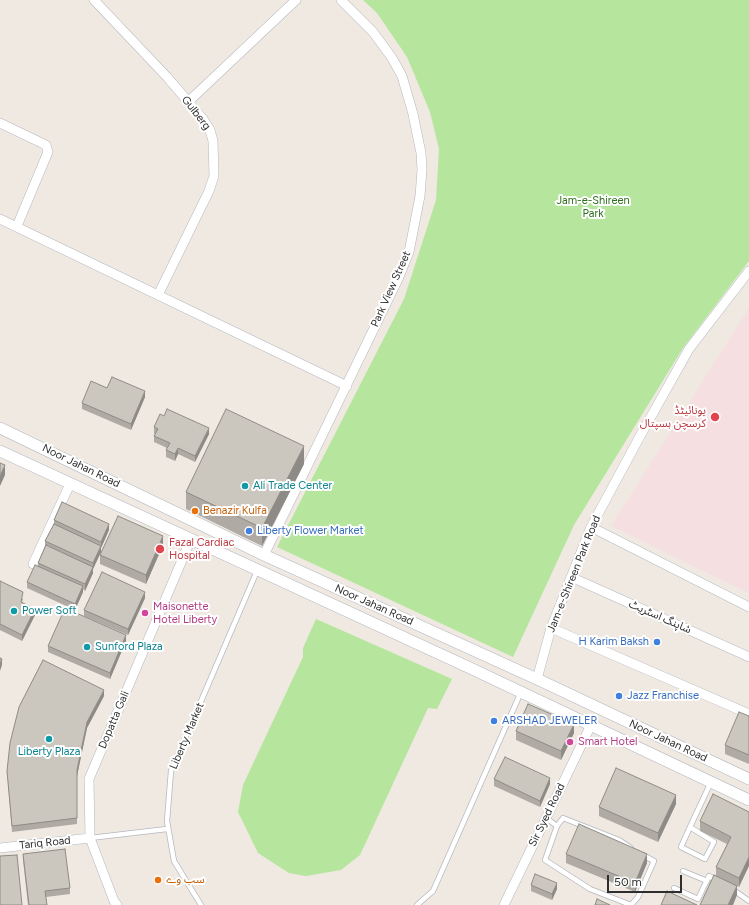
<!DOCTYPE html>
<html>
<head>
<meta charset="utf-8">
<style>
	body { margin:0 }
	#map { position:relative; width:749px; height:905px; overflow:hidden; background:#efe9e1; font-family:Figtree,sans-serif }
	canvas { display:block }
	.scale { position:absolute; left:607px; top:875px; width:75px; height:18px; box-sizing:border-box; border:2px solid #2e2e2e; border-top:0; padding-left:5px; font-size:12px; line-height:14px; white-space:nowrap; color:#2e2e2e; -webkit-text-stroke:3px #fff; paint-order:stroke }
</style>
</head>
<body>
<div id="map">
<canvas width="749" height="905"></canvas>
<div class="scale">50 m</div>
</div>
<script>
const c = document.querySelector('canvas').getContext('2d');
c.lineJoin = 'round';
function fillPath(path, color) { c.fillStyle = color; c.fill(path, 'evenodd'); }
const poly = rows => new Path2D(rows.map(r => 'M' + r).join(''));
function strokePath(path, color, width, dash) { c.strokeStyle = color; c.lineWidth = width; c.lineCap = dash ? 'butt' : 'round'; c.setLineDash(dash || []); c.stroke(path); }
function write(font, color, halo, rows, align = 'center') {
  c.font = font + ' Figtree,"Noto Sans Arabic",sans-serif'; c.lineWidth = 4; c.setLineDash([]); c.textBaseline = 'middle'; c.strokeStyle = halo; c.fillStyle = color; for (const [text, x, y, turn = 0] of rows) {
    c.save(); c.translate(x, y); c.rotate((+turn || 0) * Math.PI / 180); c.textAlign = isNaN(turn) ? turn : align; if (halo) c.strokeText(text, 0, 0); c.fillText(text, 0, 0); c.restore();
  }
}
const medical = poly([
	[749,308,749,593,611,526]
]);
const green = poly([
	[363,0,749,0,749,261,683,348,574,525,513,657,277,547,404,299,436,200,439,149,430,112,407,57,377,13],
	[316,619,452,679,437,709,428,708,360,855,341,870,306,876,289,873,258,853,238,812,243,785,303,657,303,648]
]);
const service = poly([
	[546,818,557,826,563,818,619,840,631,848],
	[557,826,545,860,590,889,631,905,638,897,654,861,643,855],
	[690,827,714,842,705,859,681,847,690,827,711,782],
	[90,838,167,829],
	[683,871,707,881],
	[674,888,698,899,709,876,717,881],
	[732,889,749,901],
	[201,905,174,861,167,821,171,771,257,571],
	[417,905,433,891,521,692]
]);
const minor = poly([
	[94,0,167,77,203,119,210,130,213,141,214,176,209,191,158,295],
	[188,102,296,0],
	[0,123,46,145,48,152,17,226],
	[0,219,347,386],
	[591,527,749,607],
	[264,555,398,279,409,252,420,196,422,170,421,153,413,114,402,76,392,58,373,32,341,0],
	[33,564,70,484],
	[571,577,749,657],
	[551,628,749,714],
	[537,679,551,628,591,527,639,438,689,349,749,271],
	[0,848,90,838],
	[117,905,114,901,90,838,89,779,191,539],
	[504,905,591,725]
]);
const tertiary = poly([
	[0,428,264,555,537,679,749,779],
	[0,451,468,667,749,800]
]);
const wall = poly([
	[107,388,145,397,131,430,82,409,82,403],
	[154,427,209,434,195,462,178,454,175,461,166,457,166,450,167,448,154,442,154,436,155,434,154,433],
	[304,464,262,546,186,509,186,492],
	[54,520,109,530,101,548,101,552,93,569,93,573,85,591,83,589,83,592,75,610,27,588,27,582,38,566,38,563,45,546,45,541,54,524],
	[163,545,146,584,100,564,100,555],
	[0,581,23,599,22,602,35,615,22,641,0,630],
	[145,598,128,635,84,616,84,610],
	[126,641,110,679,48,652,48,646],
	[104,696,87,728,77,776,77,824,12,832,7,771],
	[749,716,749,764,725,754,725,745],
	[516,731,574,733,561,760,516,740],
	[494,779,550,784,540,807,494,786],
	[676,804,658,842,599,816,599,807],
	[749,812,739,887,737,886,737,895,716,876,716,867,727,844,700,831,700,821],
	[23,854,70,888,70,894,46,897,47,905,28,905,23,860],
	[566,854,647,863,635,892,566,863],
	[531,885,557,889,552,900,531,891]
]);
const shadedWall = poly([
	[145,391,145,397,131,430,131,424],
	[209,428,209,434,195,462,195,456],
	[304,446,304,464,262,546,262,528],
	[178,448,178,454,175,461,175,454],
	[5,465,5,475,0,486,0,476],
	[109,524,109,530,101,548,101,542],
	[163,536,163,545,146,584,146,575],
	[101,546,101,552,93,569,93,573,85,591,85,584,93,568,93,563],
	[83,586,83,592,75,610,75,604],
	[145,592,145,598,128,635,128,629],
	[35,609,35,615,22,641,22,635],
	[126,635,126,641,110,679,110,673],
	[2,659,2,665,0,671,0,665],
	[104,690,104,696,87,728,77,776,77,770,87,722],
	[574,724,574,733,561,760,561,751],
	[550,778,550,784,540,807,540,801],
	[676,795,676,804,658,842,658,833],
	[647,854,647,863,635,892,635,883],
	[749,857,749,866,739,887,739,878],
	[557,883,557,889,552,900,552,894],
	[737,886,737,895,733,905,728,905]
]);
const building = poly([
	[112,377,145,391,131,424,82,403,91,381,107,388,112,377],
	[167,409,209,428,195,456,178,448,175,454,166,450,170,443,154,436,158,429,154,427,160,414,164,416,167,409],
	[226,409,304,446,262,528,186,492,226,409],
	[0,463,5,465,0,476,0,463],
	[62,502,109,524,101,542,54,520,62,502],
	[118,516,163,536,146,575,100,555,118,516],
	[54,524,101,546,93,563,45,541,54,524],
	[46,545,93,567,85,584,38,563,46,545],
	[35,565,83,586,75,604,27,582,35,565],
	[102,572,145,592,128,629,84,610,102,572],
	[0,581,23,592,21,602,35,609,22,635,0,624,0,581],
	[65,608,126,635,110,673,48,646,65,608],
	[0,658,2,659,0,665,0,658],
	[43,660,104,690,87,722,77,770,77,818,12,826,7,771,10,743,19,707,43,660],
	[528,704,574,724,561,751,516,731,528,704],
	[739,712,749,716,749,755,725,745,739,712],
	[505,757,550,778,540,801,494,779,505,757],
	[616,768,676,795,658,833,599,807,616,768],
	[713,794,749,812,749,857,739,878,716,867,731,837,700,821,713,794],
	[579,824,647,854,635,883,566,854,579,824],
	[65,849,70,888,45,891,47,905,29,905,23,854,65,849],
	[17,855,22,905,0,905,0,856,17,855],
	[535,874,557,883,552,894,531,885,535,874],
	[714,875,737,886,728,905,700,905,714,875],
	[667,891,697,905,661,905,667,891],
	[597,899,610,905,595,905,597,899]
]);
const markers = [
	[715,417,5,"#e0444e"],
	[245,486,4,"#0f9aa8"],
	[195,511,4,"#e8710a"],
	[249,531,4,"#3f7fe0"],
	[160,549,5,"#e0444e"],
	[14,611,4,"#0f9aa8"],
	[145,613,4,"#d1479c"],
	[657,642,4,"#3f7fe0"],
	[87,647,4,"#0f9aa8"],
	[619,696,4,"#3f7fe0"],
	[494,721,4,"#3f7fe0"],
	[49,739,4,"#0f9aa8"],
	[570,742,4,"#d1479c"],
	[158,880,4,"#e8710a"]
];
const streetNames = [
	["Gulberg",196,113,52],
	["Park View Street",391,289,-66],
	["Noor Jahan Road",81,466,26],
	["Jam-e-Shireen Park Road",574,574,-68],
	["Noor Jahan Road",374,605,24],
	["شاپنگ اسٹریٹ",660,617,24],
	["Dopatta Gali",114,720,-67],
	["Liberty Market",187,736,-67],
	["Noor Jahan Road",668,741,25],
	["Sir Syed Road",547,815,-64],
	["Tariq Road",45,843,-6]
];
const parkNames = [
	["Jam-e-Shireen",593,201],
	["Park",593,214]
];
const healthNames = [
	["یونائیٹڈ",706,411],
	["کرسچن ہسپتال",706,424],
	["Fazal Cardiac",169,543,"left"],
	["Hospital",169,556,"left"]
];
const cultureNames = [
	["Ali Trade Center",253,486],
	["Power Soft",22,611],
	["Sunford Plaza",95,647],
	["Liberty Plaza",49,752,"center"]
];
const foodNames = [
	["Benazir Kulfa",203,511],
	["سب وے",166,880]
];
const shopNames = [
	["Liberty Flower Market",257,531],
	["H Karim Baksh",649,642,"right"],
	["Jazz Franchise",627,696],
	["ARSHAD JEWELER",502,721]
];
const hotelNames = [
	["Maisonette",153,607],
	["Hotel Liberty",153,620],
	["Smart Hotel",578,742]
];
fillPath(medical, '#f5dfe0');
fillPath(green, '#b6e59e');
strokePath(service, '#b4b7c1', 6);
strokePath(minor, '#b4b7c1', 10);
strokePath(tertiary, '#b4b7c1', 12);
strokePath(service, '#fff', 4.5);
strokePath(minor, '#fff', 9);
strokePath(tertiary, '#fff', 11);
fillPath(wall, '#afaba4');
fillPath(shadedWall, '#8e8b86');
fillPath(building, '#cbc7bf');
strokePath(building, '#8e8b86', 1);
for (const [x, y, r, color] of markers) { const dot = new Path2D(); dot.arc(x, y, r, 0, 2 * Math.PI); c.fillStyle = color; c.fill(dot); strokePath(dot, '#fff', 1.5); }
write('11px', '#2e2e2e', '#fff', streetNames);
write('11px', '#2c6e1b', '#fff', parkNames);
write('11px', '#be3a42', '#fff', healthNames, 'right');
write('11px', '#0d838f', '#fff', cultureNames, 'left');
write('11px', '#c56008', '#fff', foodNames, 'left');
write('11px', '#366cbe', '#fff', shopNames, 'left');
write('11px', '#b23c85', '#fff', hotelNames, 'left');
</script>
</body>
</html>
